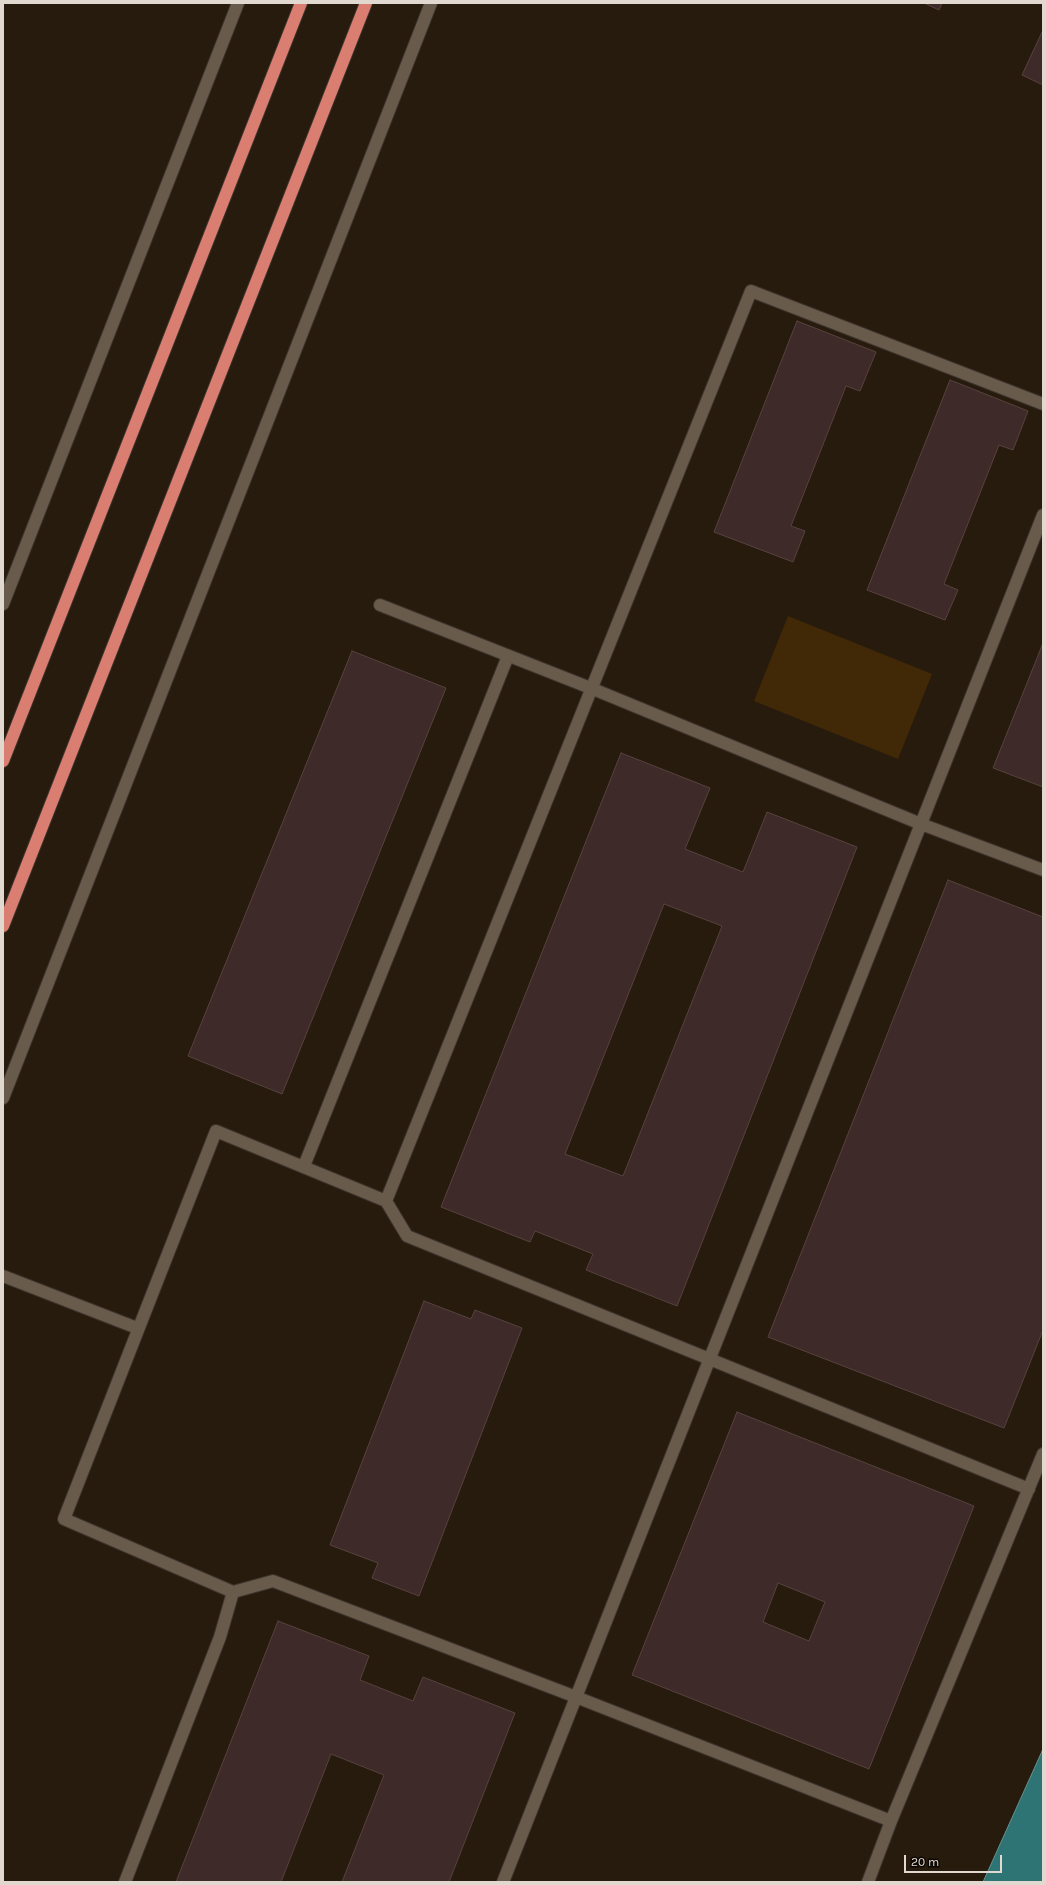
<!DOCTYPE html>
<html>
<head>
<meta charset="utf-8">
<style>
	body { margin:0 }
	#map { position:relative; width:1046px; height:1885px; overflow:hidden; background:#271b0d; font-family:Karla,sans-serif }
	canvas { display:block }
	.frame { position:absolute; inset:0; border:4px solid #e1d8cf; pointer-events:none }
	.scale { position:absolute; left:904px; top:1855px; width:98px; height:18px; box-sizing:border-box; border:2px solid #e1d8cf; border-top:0; padding-left:5px; font-size:12px; line-height:14px; white-space:nowrap; color:#e1d8cf; -webkit-text-stroke:3px #0c0703; paint-order:stroke }
</style>
</head>
<body>
<div id="map">
<canvas width="1046" height="1885"></canvas>
<div class="frame"></div>
<div class="scale">20 m</div>
</div>
<script>
const c = document.querySelector('canvas').getContext('2d');
c.lineJoin = 'round';
function fillPath(path, color) { c.fillStyle = color; c.fill(path, 'evenodd'); }
const poly = rows => new Path2D(rows.map(r => 'M' + r).join(''));
function strokePath(path, color, width, dash) { c.strokeStyle = color; c.lineWidth = width; c.lineCap = dash ? 'butt' : 'round'; c.setLineDash(dash || []); c.stroke(path); }
const green = poly([
	[788,616,932,674,898,759,754,701]
]);
const water = poly([
	[1043,1749,1043,1882,983,1882,1043,1749]
]);
const building = poly([
	[924,3,942,3,939,10,924,3],
	[1043,30,1043,85,1022,75,1043,30],
	[797,321,876,352,860,391,846,386,791,526,805,531,793,562,714,532,797,321],
	[950,380,1028,411,1013,450,999,445,944,584,958,590,945,620,867,590,950,380],
	[1043,643,1043,787,993,768,1043,643],
	[352,651,446,688,282,1094,188,1056,352,651],
	[621,753,710,788,685,849,743,872,767,812,857,847,677,1306,586,1270,593,1254,535,1231,530,1242,441,1207,621,753],
	[664,904,722,926,623,1176,565,1154,664,904],
	[948,880,1043,917,1043,1330,1004,1428,768,1337,948,880],
	[424,1301,471,1319,475,1310,522,1328,419,1596,372,1578,378,1563,330,1545,424,1301],
	[737,1412,974,1506,869,1769,632,1675,737,1412],
	[778,1583,825,1602,809,1641,763,1622,778,1583],
	[278,1621,369,1656,360,1680,413,1701,423,1677,515,1713,449,1882,342,1882,384,1775,331,1754,281,1882,176,1882,278,1621]
]);
const lane = poly([
	[380,605,593,689,921,824,1043,870],
	[304,1166,508,656],
	[386,1201,751,291,1043,404],
	[3,1276,137,1328],
	[891,1821,576,1697,273,1581,233,1592,64,1519,216,1131,386,1201,407,1236,1029,1489],
	[125,1882,220,1637,233,1592],
	[503,1882,1043,515],
	[868,1882,891,1821,1043,1454]
]);
const street = poly([
	[3,604,238,3],
	[3,1098,431,3]
]);
const highway = poly([
	[3,761,301,3],
	[3,926,366,3]
]);
fillPath(green, '#412907');
fillPath(water, '#2e7475');
strokePath(water, '#649290', 1);
fillPath(building, '#3e2a28');
strokePath(building, '#574240', 1);
strokePath(lane, '#3d342e', 14);
strokePath(street, '#3d342e', 14);
strokePath(highway, '#3d342e', 14);
strokePath(lane, '#695b4b', 12);
strokePath(street, '#695b4b', 12);
strokePath(highway, '#db7e72', 12);
</script>
</body>
</html>
